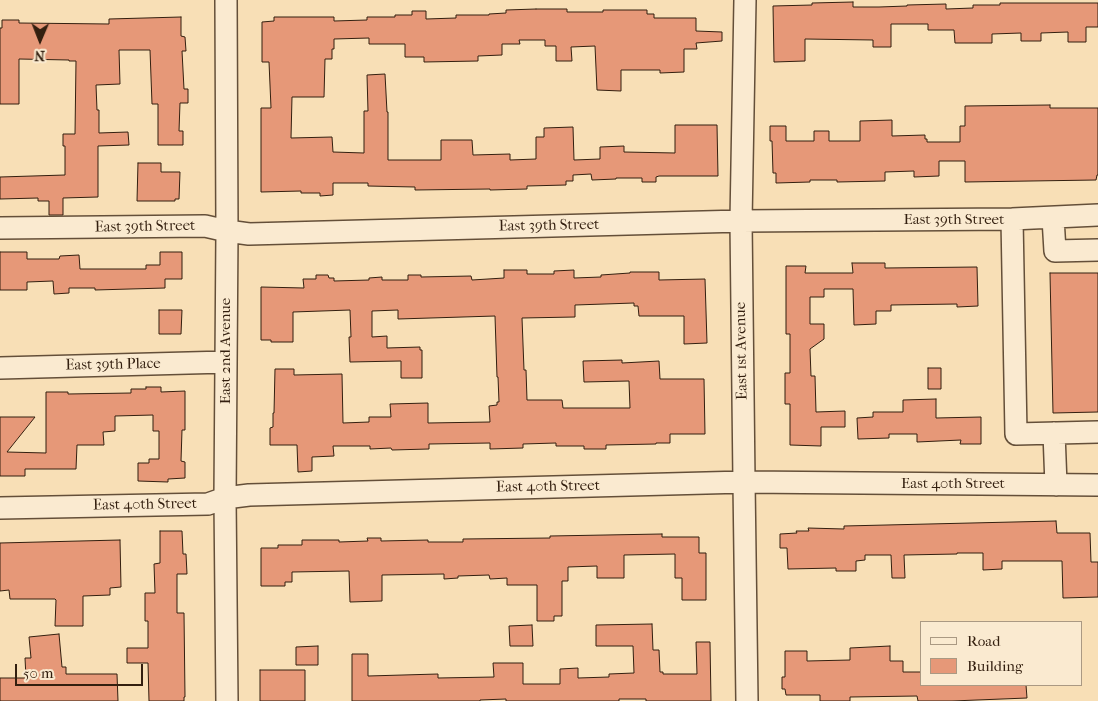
<!DOCTYPE html>
<html>
<head>
<meta charset="utf-8">
<style>
	body { margin:0 }
	#map { position:relative; width:1098px; height:701px; overflow:hidden; background:#f8dfb6; font-family:"IM FELL French Canon",serif }
	canvas { display:block }
	.legend { position:absolute; left:920px; top:621px; width:162px; height:65px; box-sizing:border-box; background:#faead0; border:1px solid #aa9983; margin:0; padding:6px 9px; list-style:none; font-size:15px; color:#331f0f }
	.legend li { display:flex; align-items:center; gap:10px; height:25px }
	.legend b { width:25px; border:1px solid #aa9983 }
	.north { position:absolute; left:15px; top:15px; width:50px; height:50px; -webkit-text-stroke:4px #faead0; paint-order:stroke; rotate:181deg; font-size:14px; font-weight:700; line-height:20px; text-align:center; color:#331f0f }
	.north::after { content:''; display:block; margin:auto; width:18px; height:22px; background:#331f0f; clip-path:polygon(50% 0,100% 100%,50% 72%,0 100%) }
	.scale { position:absolute; left:15px; top:664px; width:128px; height:22px; box-sizing:border-box; border:2px solid #331f0f; border-top:0; padding-left:6px; font-size:15px; line-height:18px; white-space:nowrap; color:#331f0f; -webkit-text-stroke:4px #faead0; paint-order:stroke }
</style>
</head>
<body>
<div id="map">
<canvas width="1098" height="701"></canvas>
<ul class="legend">
<li><b style="height:6px;background:#faead0"></b>Road</li>
<li><b style="height:14px;background:#e69878"></b>Building</li>
</ul>
<div class="north">N</div>
<div class="scale">50 m</div>
</div>
<script>
const c = document.querySelector('canvas').getContext('2d');
c.lineJoin = 'round';
function fillPath(path, color) { c.fillStyle = color; c.fill(path, 'evenodd'); }
const poly = rows => new Path2D(rows.map(r => 'M' + r).join(''));
function strokePath(path, color, width, dash) { c.strokeStyle = color; c.lineWidth = width; c.lineCap = dash ? 'butt' : 'round'; c.setLineDash(dash || []); c.stroke(path); }
function write(font, color, halo, rows, align = 'center') {
  c.font = font + ' "IM FELL French Canon",serif'; c.lineWidth = 5; c.setLineDash([]); c.textBaseline = 'middle'; c.strokeStyle = halo; c.fillStyle = color; for (const [text, x, y, turn = 0] of rows) {
    c.save(); c.translate(x, y); c.rotate((+turn || 0) * Math.PI / 180); c.textAlign = isNaN(turn) ? turn : align; if (halo) c.strokeText(text, 0, 0); c.fillText(text, 0, 0); c.restore();
  }
}
const building = poly([
	[853,2,853,7,879,7,907,6,907,5,946,4,946,9,973,8,973,5,1000,5,1000,3,1098,3,1098,27,1086,27,1086,42,1068,42,1068,32,1041,33,1041,41,1021,41,1021,33,992,34,992,43,955,43,954,30,928,30,928,24,891,24,891,47,873,47,873,40,805,39,805,61,774,62,773,6,812,5,812,3,853,2],
	[536,9,567,9,567,12,603,12,603,10,647,10,647,14,654,14,654,18,696,18,696,31,722,32,722,41,696,43,697,49,684,49,684,72,660,73,660,70,621,70,621,91,597,90,595,46,571,47,572,61,556,61,556,46,545,46,545,40,519,40,520,44,502,44,502,55,478,56,478,61,424,62,424,57,405,57,405,44,369,44,369,38,334,39,334,49,332,49,332,59,325,59,324,97,292,97,291,138,332,137,333,152,364,153,364,111,368,111,367,75,385,74,387,112,388,112,388,160,441,160,441,140,472,140,473,155,510,154,510,160,536,159,536,137,544,137,544,128,573,127,574,160,600,159,600,147,624,146,624,152,675,153,675,125,717,125,718,176,659,176,656,177,656,182,642,182,642,178,616,178,616,179,592,180,591,174,573,175,573,181,566,181,566,185,527,186,527,189,490,190,490,189,415,190,415,187,368,186,368,183,333,183,333,195,320,196,320,193,301,193,301,191,261,192,261,108,271,108,269,62,262,62,262,22,274,21,274,17,334,17,334,21,367,20,367,17,395,17,395,15,412,15,412,11,426,11,426,19,456,18,456,15,489,15,489,14,506,13,506,10,536,9],
	[181,17,181,36,185,37,186,51,182,51,184,89,188,89,188,103,180,103,179,131,183,131,183,145,158,145,158,104,152,104,150,50,119,50,120,84,96,85,97,110,99,110,99,133,128,132,129,145,98,146,98,197,63,198,63,215,49,215,49,201,38,201,38,198,0,199,0,177,65,175,65,146,63,146,63,134,75,134,76,61,69,61,69,60,19,59,19,104,0,104,0,28,2,28,2,20,19,20,19,23,109,24,109,19,181,17],
	[1050,105,1050,108,1098,108,1098,175,1097,175,1096,180,965,182,965,161,939,161,939,176,914,177,914,171,885,172,885,181,837,182,837,180,810,180,810,182,776,183,776,173,773,173,772,141,770,141,770,126,786,126,786,141,814,141,814,131,829,131,829,141,860,141,860,121,892,120,892,136,925,135,925,139,927,139,927,142,960,142,960,126,965,126,965,106,1050,105],
	[138,163,161,163,161,172,180,172,179,199,175,199,175,201,137,201,138,163],
	[0,252,27,252,27,259,59,259,60,256,79,255,80,269,146,269,146,265,160,265,160,252,182,252,182,279,165,279,165,288,95,290,95,288,69,288,69,293,54,294,53,281,27,282,27,290,0,290,0,252],
	[852,263,885,263,885,268,977,267,978,306,957,307,957,304,891,305,891,311,876,311,876,324,854,325,853,289,824,289,824,297,810,297,810,324,824,324,824,339,810,349,811,376,815,376,816,412,845,411,845,427,821,427,821,446,790,445,790,404,785,404,785,373,790,373,790,334,786,334,786,266,806,266,805,273,853,273,852,263],
	[504,270,527,270,527,274,554,274,554,271,574,270,574,278,601,277,601,275,630,273,630,272,659,272,659,280,705,279,707,343,684,344,684,316,639,316,638,306,634,306,634,303,575,305,575,317,522,318,524,370,526,370,527,400,562,400,563,408,630,408,629,381,584,382,583,361,622,360,622,363,659,361,660,379,704,379,705,434,670,434,670,443,656,443,656,444,606,445,606,449,584,449,584,446,556,446,556,443,523,444,523,448,490,449,490,443,429,444,429,449,392,450,391,448,370,449,370,446,333,446,334,456,312,457,312,471,298,472,297,445,270,445,270,428,273,427,273,413,274,413,275,369,294,369,294,375,342,374,343,423,369,422,369,417,391,417,390,404,428,403,428,423,490,422,489,406,497,405,497,402,499,402,498,377,497,377,495,316,398,319,398,310,372,311,372,337,387,336,387,348,420,347,420,350,422,350,422,378,401,378,401,361,350,362,349,337,351,337,350,310,293,312,293,342,271,342,271,340,261,340,261,287,304,288,303,279,316,279,316,275,328,275,329,278,334,278,334,281,369,280,369,278,382,277,382,280,408,280,408,275,421,275,421,277,471,276,472,280,504,278,504,270],
	[1050,273,1098,273,1098,412,1053,413,1050,273],
	[159,310,182,310,181,334,159,334,159,310],
	[928,368,941,368,941,389,928,389,928,368],
	[146,387,161,387,161,392,185,391,185,430,182,430,181,461,185,462,185,478,168,479,168,482,138,481,138,463,149,463,149,459,159,459,159,431,153,431,153,415,115,416,115,431,103,432,104,445,77,445,76,469,25,469,25,476,0,476,0,417,35,417,7,452,46,453,46,392,68,392,68,394,131,393,131,389,146,389,146,387],
	[936,399,936,418,981,417,981,444,960,444,961,440,917,442,917,434,889,434,889,438,858,439,857,418,873,417,873,412,903,412,903,400,936,399],
	[1056,521,1057,533,1090,533,1091,562,1098,562,1098,597,1063,598,1062,561,1002,561,1002,569,983,570,983,553,957,553,957,554,904,555,905,578,892,578,891,555,865,555,865,560,856,561,856,571,836,571,836,568,788,569,787,548,780,548,780,534,797,533,796,531,809,531,808,528,844,529,844,526,1056,521],
	[160,531,182,531,183,554,186,554,187,574,177,574,177,613,184,613,185,697,184,697,184,701,149,701,148,663,127,663,127,648,148,648,148,621,145,621,145,593,155,593,154,564,160,563,160,531],
	[662,534,662,537,699,537,699,553,706,553,706,600,682,600,682,578,675,578,675,554,624,555,624,578,597,578,597,566,568,567,568,581,562,581,562,616,554,616,554,621,537,621,537,585,507,585,507,578,490,579,489,575,458,576,458,578,444,579,444,574,382,575,382,601,350,602,349,571,292,572,292,582,285,582,285,586,261,586,261,548,278,548,278,545,302,545,302,540,339,540,339,542,368,541,367,538,381,538,381,541,428,540,428,542,463,542,463,539,550,538,550,536,662,534],
	[120,540,121,587,110,588,110,595,83,596,83,626,55,626,56,600,55,599,10,599,9,590,0,591,0,543,120,540],
	[652,624,653,650,659,650,660,672,663,672,663,674,697,674,696,642,710,642,711,701,646,701,646,699,619,699,619,701,506,701,506,699,480,700,480,701,352,701,352,654,368,654,368,676,438,674,438,678,494,677,493,663,523,663,523,684,560,684,560,669,578,668,578,678,609,677,609,674,634,673,633,646,596,646,596,625,652,624],
	[532,625,533,646,510,646,509,626,532,625],
	[59,634,62,667,66,667,66,674,117,674,118,701,0,701,0,678,26,678,25,658,31,658,29,637,59,634],
	[318,646,318,665,296,665,296,647,318,646],
	[890,646,890,661,903,661,903,672,922,672,922,685,1026,685,1027,698,952,701,918,701,917,696,850,697,850,701,820,701,820,695,786,695,785,689,782,689,782,677,785,677,785,651,807,651,807,661,850,660,850,648,890,646],
	[260,670,305,670,305,701,260,701,260,670]
]);
const minor = poly([
	[226,0,227,231,225,498,227,701],
	[745,0,741,221,744,482,747,701],
	[1053,218,1055,251,1098,250],
	[1012,219,1016,434,1098,432],
	[0,228,205,226,227,231,249,234,741,221,1012,219,1098,215],
	[0,368,226,362],
	[1054,433,1056,485],
	[0,508,208,504,225,498,249,495,744,482,1098,485]
]);
const streetNames = [
	["East 39th Street",954,220],
	["East 39th Street",549,226,-1],
	["East 39th Street",145,227,-1],
	["East 2nd Avenue",226,351,-90],
	["East 1st Avenue",742,351,-91],
	["East 39th Place",113,365,-1],
	["East 40th Street",953,484],
	["East 40th Street",548,487,-1],
	["East 40th Street",145,505,-1]
];
fillPath(building, '#e69878');
strokePath(building, '#331f0f', 1);
strokePath(minor, '#644f39', 24);
strokePath(minor, '#faead0', 21);
write('15px', '#331f0f', '#faead0', streetNames);
</script>
</body>
</html>
